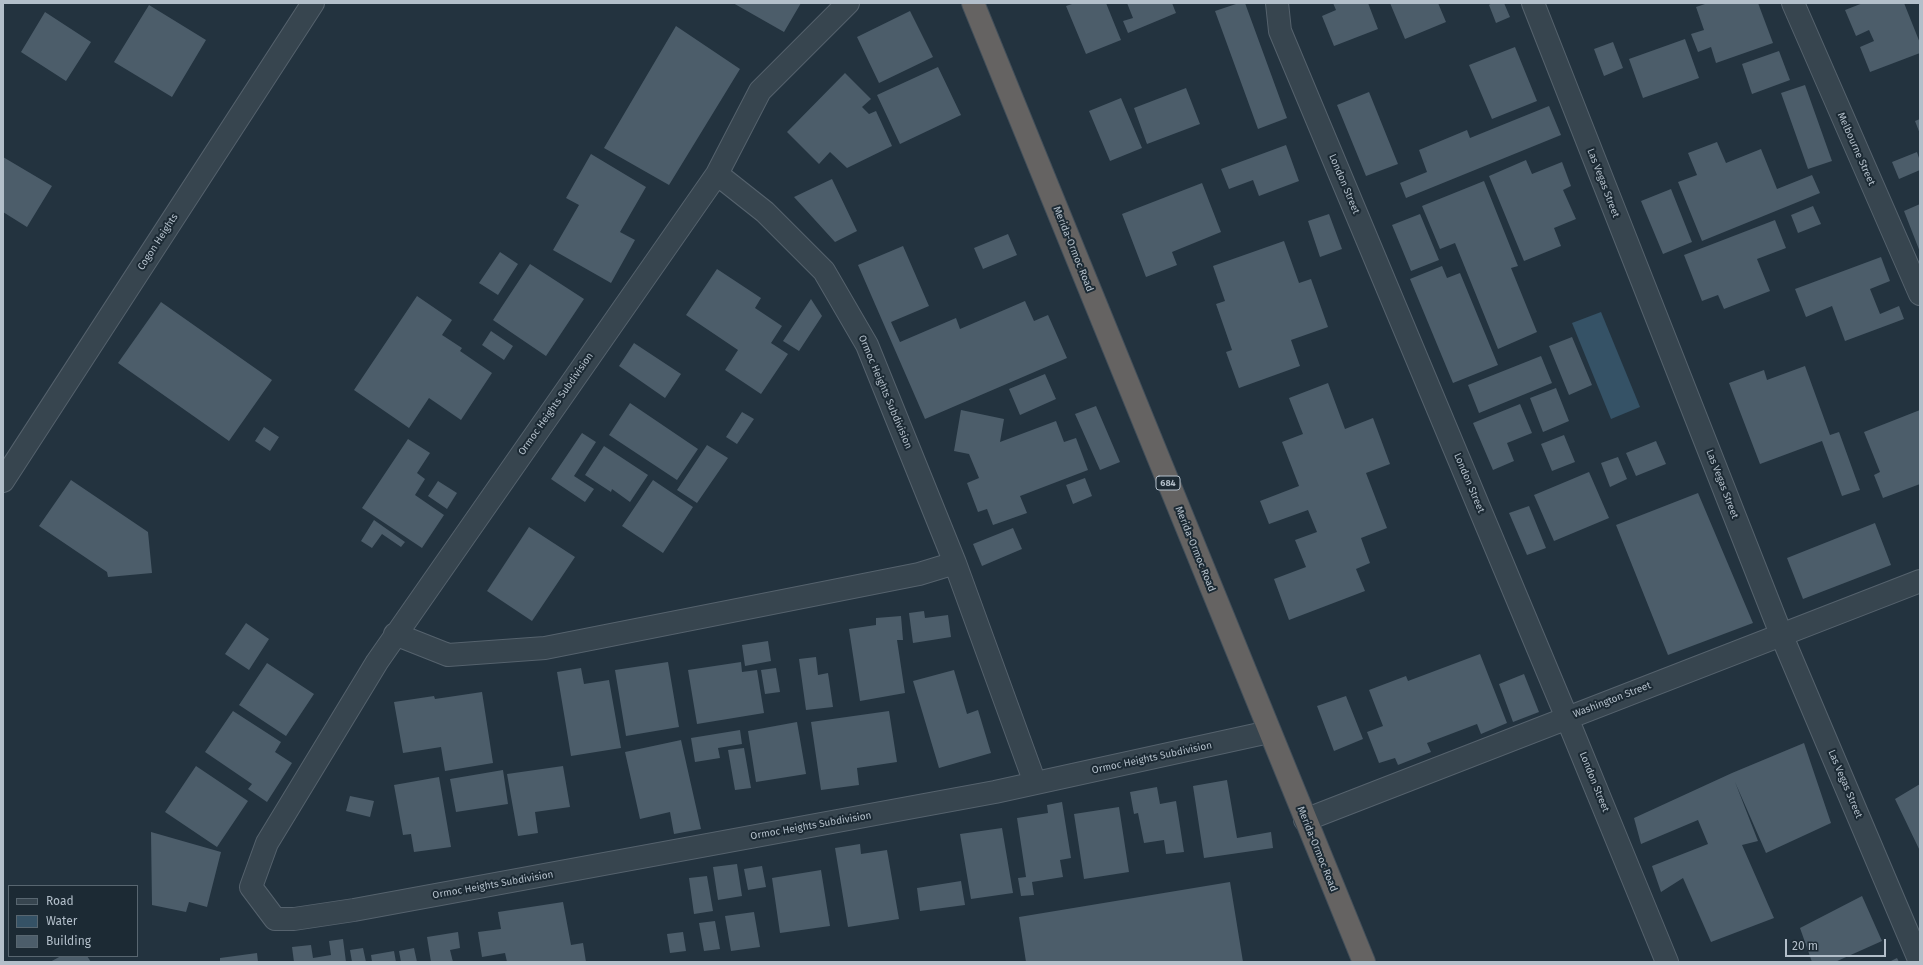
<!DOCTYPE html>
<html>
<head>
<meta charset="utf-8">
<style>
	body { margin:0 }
	#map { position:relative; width:1923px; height:965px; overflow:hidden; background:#23333f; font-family:"Fira Sans",sans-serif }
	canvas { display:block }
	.frame { position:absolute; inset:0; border:4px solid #b3bfca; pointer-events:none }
	.legend { position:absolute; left:8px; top:885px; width:130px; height:72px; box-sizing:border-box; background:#1c2a34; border:1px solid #586670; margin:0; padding:5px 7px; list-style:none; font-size:12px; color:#b3bfca }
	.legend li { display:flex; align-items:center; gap:8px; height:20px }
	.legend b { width:20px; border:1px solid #586670 }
	.scale { position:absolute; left:1785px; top:939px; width:101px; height:18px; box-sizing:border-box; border:2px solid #b3bfca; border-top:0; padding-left:5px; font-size:12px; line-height:14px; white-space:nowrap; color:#b3bfca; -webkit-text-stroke:3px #1c2a34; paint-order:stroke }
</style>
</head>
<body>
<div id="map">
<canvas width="1923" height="965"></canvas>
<div class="frame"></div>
<ul class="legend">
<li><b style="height:5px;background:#37454f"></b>Road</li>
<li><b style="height:11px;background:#355266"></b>Water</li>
<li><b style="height:11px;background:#4c5d6a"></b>Building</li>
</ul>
<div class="scale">20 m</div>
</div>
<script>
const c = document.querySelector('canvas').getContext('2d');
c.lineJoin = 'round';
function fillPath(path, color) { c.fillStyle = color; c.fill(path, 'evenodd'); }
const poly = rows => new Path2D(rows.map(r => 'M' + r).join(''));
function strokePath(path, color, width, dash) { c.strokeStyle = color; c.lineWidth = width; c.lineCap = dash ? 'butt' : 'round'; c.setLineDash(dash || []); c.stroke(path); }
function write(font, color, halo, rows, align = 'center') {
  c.font = font + ' "Fira Sans",sans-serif'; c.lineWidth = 4; c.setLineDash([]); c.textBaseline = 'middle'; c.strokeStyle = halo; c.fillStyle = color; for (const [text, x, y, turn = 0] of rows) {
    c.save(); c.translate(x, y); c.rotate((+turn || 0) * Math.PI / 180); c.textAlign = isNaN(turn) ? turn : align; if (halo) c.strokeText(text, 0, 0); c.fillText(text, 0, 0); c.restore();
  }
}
const water = poly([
	[1601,312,1640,407,1611,419,1572,323]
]);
const building = poly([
	[733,3,801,3,784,32],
	[1075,3,1106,3,1121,40,1086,54,1066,6],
	[1127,3,1172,3,1176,13,1128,33,1123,21,1133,18],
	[1239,3,1245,3,1287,118,1258,129,1215,11],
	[1333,3,1368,3,1378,29,1334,46,1322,16,1336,10],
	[1390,3,1438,3,1446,22,1405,39],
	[1492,3,1504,3,1510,17,1496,23,1489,5],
	[1708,3,1758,3,1773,43,1716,63,1711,47,1698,52,1691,34,1704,30,1696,7],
	[1863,3,1904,3,1920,43,1920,53,1870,72,1860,47,1874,41,1869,30,1856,36,1845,10],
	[149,5,206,40,172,97,114,62],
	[910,11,933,57,879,83,857,37],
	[45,12,91,42,66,81,21,52],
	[676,26,740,69,669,185,604,148],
	[1685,39,1699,78,1643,98,1629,59],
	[1613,42,1623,68,1604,76,1594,49],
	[1515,47,1537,101,1492,119,1469,65],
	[1779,51,1790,80,1752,94,1742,64],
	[938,67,961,115,900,144,877,95],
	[845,73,871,99,862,107,869,114,876,111,892,146,847,168,830,152,819,164,787,132],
	[1805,85,1832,161,1808,169,1781,93],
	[1186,88,1200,124,1147,144,1134,108],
	[1369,92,1398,164,1366,176,1337,105],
	[1121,98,1142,148,1110,161,1089,111],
	[1549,106,1561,135,1406,198,1400,183,1427,172,1419,150,1467,130,1470,138],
	[1920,119,1920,134,1915,121],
	[1717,142,1726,163,1761,149,1777,189,1812,175,1820,193,1702,241,1678,182,1697,175,1688,153],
	[1286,145,1299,181,1259,196,1253,180,1229,189,1221,169],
	[1917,152,1920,161,1920,170,1899,179,1892,162],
	[591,154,646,187,620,232,635,240,611,283,553,250,579,205,566,198],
	[3,157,52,186,27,227,3,212],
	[1526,160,1532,174,1562,162,1571,186,1563,190,1576,219,1554,228,1561,246,1524,261,1489,176],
	[832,179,857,231,835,242,794,197],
	[1484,181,1518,266,1511,268,1537,332,1498,349,1455,243,1440,249,1422,206],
	[1202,183,1221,232,1172,252,1177,265,1146,277,1122,214],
	[1671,189,1692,242,1663,254,1641,201],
	[1920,204,1920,252,1904,211],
	[1813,206,1821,224,1798,233,1791,215],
	[1329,214,1342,249,1320,257,1308,221],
	[1420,214,1439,260,1411,271,1392,225],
	[1775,220,1786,248,1757,259,1770,291,1724,309,1718,295,1702,301,1684,255],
	[1008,234,1017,255,983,269,974,248],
	[1284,241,1299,283,1311,279,1328,327,1291,340,1300,366,1239,388,1226,352,1232,350,1216,304,1225,301,1213,266],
	[903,246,929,306,891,322,900,342,956,318,960,329,1025,301,1034,321,1048,315,1067,358,925,419,858,265],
	[500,252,518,264,498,295,479,283],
	[1881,257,1890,281,1870,289,1880,314,1899,306,1904,319,1845,341,1832,306,1806,317,1795,289],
	[530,264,584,299,546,356,493,320],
	[1442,266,1447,278,1460,273,1498,365,1453,383,1410,279],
	[717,269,761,298,755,308,782,326,771,343,788,354,761,394,725,370,738,350,686,315],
	[417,296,452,320,442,335,462,348,460,351,492,373,461,420,429,398,409,428,354,390],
	[811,299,822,316,799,351,783,341],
	[161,302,272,380,229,441,118,363],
	[491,331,513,346,504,360,482,345],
	[1572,337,1592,385,1569,395,1549,346],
	[634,343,681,374,665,398,619,366],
	[1541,356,1552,383,1479,413,1468,385],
	[1805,366,1830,435,1839,432,1860,490,1842,496,1822,441,1760,464,1729,383,1764,370,1767,380],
	[1045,374,1056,399,1020,415,1009,389],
	[1328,383,1345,429,1373,418,1390,464,1366,473,1387,528,1361,538,1370,563,1356,569,1365,591,1289,620,1274,579,1306,567,1295,540,1317,532,1308,510,1269,524,1260,501,1299,486,1282,442,1303,434,1289,398],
	[1556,388,1569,421,1543,432,1530,398],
	[630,403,698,449,677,480,609,435],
	[1520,404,1532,433,1507,443,1514,461,1493,470,1473,423],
	[1096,406,1120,462,1100,470,1075,414],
	[961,410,1004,419,1000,442,1056,421,1064,442,1076,438,1088,470,1020,496,1027,513,993,525,987,509,978,512,967,483,979,478,969,454,954,451],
	[1920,410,1920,484,1883,498,1874,475,1880,472,1864,432],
	[742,412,754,419,737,444,726,437],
	[264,427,279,437,270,451,255,441],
	[582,433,596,442,574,476,594,489,585,502,551,479],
	[1564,435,1575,462,1552,471,1541,444],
	[408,439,430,453,417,473,425,479,415,495,444,515,422,548,362,508],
	[1656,441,1666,464,1636,476,1626,453],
	[707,445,728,458,697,503,677,490],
	[604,446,648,475,630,502,612,489,611,492,585,475],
	[1618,457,1627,479,1610,487,1601,463],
	[1589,472,1609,518,1554,541,1534,495],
	[1085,478,1092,496,1073,504,1066,485],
	[71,480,148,532,152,573,108,577,107,572,39,526],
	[653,480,693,507,663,553,622,526],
	[438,481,457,493,447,509,428,496],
	[1698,493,1753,623,1668,655,1616,525],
	[1529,506,1546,548,1527,555,1509,513],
	[374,520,405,542,401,547,382,534,372,548,361,541],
	[1875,523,1891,565,1803,599,1787,558],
	[529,527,575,557,532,621,487,591],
	[1013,528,1022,549,982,566,973,544],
	[924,611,925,618,948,615,951,637,913,643,909,613],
	[901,616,903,640,897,640,905,693,860,701,849,629,876,625,876,618],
	[246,623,269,639,249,670,225,654],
	[768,641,771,661,745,666,742,645],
	[1480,654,1507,723,1481,734,1477,724,1427,743,1431,752,1398,765,1395,758,1379,763,1367,732,1383,726,1369,690,1406,676,1408,681],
	[816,657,818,675,828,673,833,707,806,710,799,659],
	[668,662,679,727,626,736,615,670],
	[741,662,742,672,757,670,764,713,697,724,688,670],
	[267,663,314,694,286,736,239,705],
	[581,668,584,684,609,680,621,748,571,756,557,672],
	[776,668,780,692,765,694,761,670],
	[954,670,967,714,978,710,991,753,939,768,913,681],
	[1524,674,1539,712,1513,722,1499,684],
	[482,692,493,763,445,771,441,747,403,753,394,702,434,696,435,699],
	[1346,696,1363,739,1334,751,1317,706],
	[233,711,281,742,275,752,292,763,267,802,248,789,252,784,205,752],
	[889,711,897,762,857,768,859,785,821,790,811,722],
	[797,722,806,774,756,782,748,731],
	[740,730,742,744,718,748,720,758,695,762,691,738],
	[681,740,701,829,674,834,670,812,640,819,625,752],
	[1804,743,1831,823,1766,853,1735,782,1758,841,1742,845,1774,918,1711,942,1683,878,1661,892,1652,866,1708,844,1698,820,1641,844,1634,818,1732,773],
	[744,748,751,788,735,790,728,750],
	[196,766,248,801,217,847,165,812],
	[563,766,570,807,535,812,538,833,518,836,507,774],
	[503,770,508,804,456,812,450,779],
	[439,777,451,847,414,852,411,834,403,835,394,785],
	[1227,780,1237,838,1271,832,1273,848,1204,858,1193,786],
	[1920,784,1920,851,1895,799],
	[1157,787,1160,804,1176,801,1184,852,1166,854,1164,840,1144,843,1138,813,1134,814,1130,792],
	[350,796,374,801,370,817,346,811],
	[1062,802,1071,858,1060,860,1063,877,1032,882,1034,895,1021,896,1018,878,1026,877,1017,818,1048,813,1047,805],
	[1119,807,1129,872,1084,879,1074,814],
	[1002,828,1013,893,971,899,960,834],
	[151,832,221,852,207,907,189,902,186,912,152,905],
	[860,844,861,854,887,850,899,919,848,927,835,848],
	[737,864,742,896,718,900,713,867],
	[762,866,766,887,748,890,744,869],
	[821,870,830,926,780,933,772,878],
	[707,876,713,911,694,914,689,878],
	[961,881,965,905,920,911,917,888],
	[1230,882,1243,962,1026,962,1019,917],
	[1862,896,1882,941,1835,962,1812,962,1800,928],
	[563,902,571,945,583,943,586,962,507,962,505,953,482,957,478,932,501,929,498,912],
	[754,912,760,947,731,951,725,916],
	[715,921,720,949,704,951,699,923],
	[458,932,460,948,450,950,453,962,431,962,427,937],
	[683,932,686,951,670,953,667,934],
	[343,939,346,962,294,962,292,947,311,945,313,958,331,955,329,941],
	[363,948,366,962,352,962,350,950],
	[414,948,417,962,401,962,399,951],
	[394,951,396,962,372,962,371,955],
	[257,953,258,962,220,962,220,958],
	[61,956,87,956,91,962,50,962],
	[1897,958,1899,962,1889,962]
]);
const minor = poly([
	[848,3,760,91,717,174,377,662,267,843,251,887,275,919,294,919,354,910,995,792,1269,732],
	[1277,3,1280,31,1567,718,1667,962],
	[1533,3,1781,634,1920,962],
	[1793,3,1920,294],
	[717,174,765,212,824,271,867,345,955,563,1035,783],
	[3,481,313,3],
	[395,634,448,655,545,648,919,574,955,563],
	[1305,820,1920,581]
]);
const trunk = poly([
	[973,3,1364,962]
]);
const shields = [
	[1168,483,24]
];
const shieldNames = [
	["684",1168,483]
];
const streetNames = [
	["Melbourne Street",1856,149,66],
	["Las Vegas Street",1603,183,69],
	["London Street",1344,184,67],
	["Cogon Heights",158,242,-57],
	["Merida-Ormoc Road",1073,249,68],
	["Ormoc Heights Subdivision",885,392,67],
	["Ormoc Heights Subdivision",556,404,-55],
	["London Street",1469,483,67],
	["Las Vegas Street",1722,484,69],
	["Merida-Ormoc Road",1195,549,68],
	["Washington Street",1612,700,-21],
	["Ormoc Heights Subdivision",1152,758,-12],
	["London Street",1594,782,68],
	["Las Vegas Street",1845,784,67],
	["Ormoc Heights Subdivision",811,826,-10],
	["Merida-Ormoc Road",1317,849,68],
	["Ormoc Heights Subdivision",493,885,-10]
];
fillPath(water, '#355266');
fillPath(building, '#4c5d6a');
strokePath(minor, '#55626d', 24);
strokePath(trunk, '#424f5a', 24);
strokePath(minor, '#37454f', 22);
strokePath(trunk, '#656362', 22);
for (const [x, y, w] of shields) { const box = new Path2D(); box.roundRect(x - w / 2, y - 7, w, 14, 3); c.fillStyle = '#1c2a34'; c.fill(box); strokePath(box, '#b3bfca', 1); }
write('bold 9px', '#b3bfca', null, shieldNames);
write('10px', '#b3bfca', '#1c2a34', streetNames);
</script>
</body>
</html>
